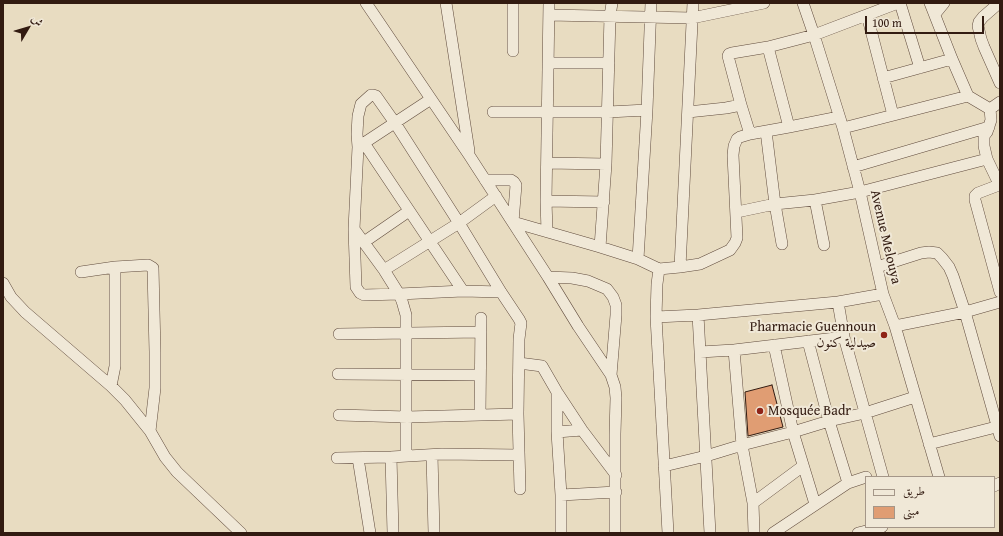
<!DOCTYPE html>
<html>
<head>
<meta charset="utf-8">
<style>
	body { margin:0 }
	#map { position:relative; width:1003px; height:536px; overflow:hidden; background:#e8dcc1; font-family:"Gentium Book Plus",Amiri,serif }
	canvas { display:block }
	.frame { position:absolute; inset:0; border:4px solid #321b11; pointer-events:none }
	.legend { position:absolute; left:865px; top:476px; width:130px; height:52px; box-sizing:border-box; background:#f0e8d7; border:1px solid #a49688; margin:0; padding:5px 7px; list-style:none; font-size:12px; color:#321b11 }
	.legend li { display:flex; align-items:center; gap:8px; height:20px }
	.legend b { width:20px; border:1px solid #a49688 }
	.north { position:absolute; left:8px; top:8px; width:40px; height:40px; -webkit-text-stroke:3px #f0e8d7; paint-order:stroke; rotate:52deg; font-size:11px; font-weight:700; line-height:16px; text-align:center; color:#321b11 }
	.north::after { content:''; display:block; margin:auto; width:14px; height:18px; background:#321b11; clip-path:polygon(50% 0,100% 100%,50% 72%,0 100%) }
	.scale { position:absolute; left:865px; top:16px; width:119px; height:18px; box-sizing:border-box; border:2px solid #321b11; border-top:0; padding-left:5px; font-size:12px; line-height:14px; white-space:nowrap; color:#321b11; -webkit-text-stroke:3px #f0e8d7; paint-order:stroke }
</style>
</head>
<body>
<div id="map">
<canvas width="1003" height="536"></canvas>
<div class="frame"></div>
<ul class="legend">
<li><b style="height:5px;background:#f0e8d7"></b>طريق</li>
<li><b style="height:11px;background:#e09d73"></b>مبنى</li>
</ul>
<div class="north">ش</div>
<div class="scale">100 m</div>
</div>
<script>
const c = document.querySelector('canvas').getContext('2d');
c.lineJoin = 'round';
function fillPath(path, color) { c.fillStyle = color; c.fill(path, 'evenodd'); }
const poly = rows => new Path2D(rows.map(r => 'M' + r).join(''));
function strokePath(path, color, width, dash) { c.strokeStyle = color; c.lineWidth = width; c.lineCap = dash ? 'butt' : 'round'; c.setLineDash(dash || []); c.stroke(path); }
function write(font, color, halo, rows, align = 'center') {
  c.font = font + ' "Gentium Book Plus",Amiri,serif'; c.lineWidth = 4; c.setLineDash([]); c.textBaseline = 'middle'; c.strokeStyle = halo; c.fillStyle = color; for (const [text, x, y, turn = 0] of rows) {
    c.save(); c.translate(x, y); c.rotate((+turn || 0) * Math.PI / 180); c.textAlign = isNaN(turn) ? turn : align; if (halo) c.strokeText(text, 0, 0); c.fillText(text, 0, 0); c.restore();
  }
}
const building = poly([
	[772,385,783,427,748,436,745,392,772,385]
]);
const minor = poly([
	[366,3,469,155,548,277,578,326,611,375,615,387,616,398,615,434,615,533],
	[446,3,469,151],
	[513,3,513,51],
	[803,3,814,35,843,128,860,192,883,294,895,326,939,477],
	[900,3,920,68],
	[930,3,952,59,968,96,990,109],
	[999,3,983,17,979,22,978,26,981,39,984,47,1000,83],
	[935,14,944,3],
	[549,15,692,18,764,3],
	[867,15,893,115],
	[768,47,789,127],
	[548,63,609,63],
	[883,78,952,59],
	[431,99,358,147,354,229,356,287,360,293,364,295,399,294,463,291,501,292],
	[741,105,728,56,729,54,732,53,768,47,814,35,898,3],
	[990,109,991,120,987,132,984,136,984,146,987,159,1000,186],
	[990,109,1000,102],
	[493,112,608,112,647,110],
	[688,112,726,108,741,105,750,134],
	[843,128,968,96],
	[766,131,775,204,782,244],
	[364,143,463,291],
	[358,147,357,134,358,116,361,104,371,95,373,95,376,96,395,123,459,223,501,292,519,319,521,323,519,339,518,414,520,489],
	[547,163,606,164],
	[853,167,989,127],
	[485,180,511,180,514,182,516,185,513,222,600,247,638,259,659,269,680,267,700,264,730,250,735,243,737,238,733,155,734,146,737,139,740,137,750,134,789,127,839,117],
	[999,185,978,193,975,196,975,200,1000,292],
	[815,200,824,245],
	[546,201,604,202],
	[737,212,775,204,815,200,860,192,987,159],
	[354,229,384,270,399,294,402,301,406,315,406,455],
	[547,231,546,201,549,3],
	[364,242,409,211],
	[600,247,606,164,610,16,612,3],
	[638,259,647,110,651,3],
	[680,267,693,3],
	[877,267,921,253,929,252,937,253,942,258,949,267,953,276,965,312,1000,436],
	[659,269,657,284,656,317,668,533],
	[384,270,459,223,496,196],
	[81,272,115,267,148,265,153,268,155,352,155,388,150,431],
	[548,277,572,278,588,281,607,289,613,297,616,305,616,315,611,375],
	[3,283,11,297,25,312,111,386,125,400,150,431,165,457,177,472,241,533],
	[838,302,844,337,883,477],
	[698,315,710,533],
	[656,317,698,315,838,302,883,294],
	[895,326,965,312,1000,302],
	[339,334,481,332],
	[808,341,829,421,848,483],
	[774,345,793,432,815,504],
	[734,350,742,445,753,503,754,533],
	[700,352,734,350,844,337],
	[519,363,542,366,557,392,582,430,616,475],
	[338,374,480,375],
	[111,386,115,366,115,267],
	[557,392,557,432,561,495,561,533],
	[339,415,407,417,518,414],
	[480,415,481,318],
	[557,432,582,430],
	[929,444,1000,426],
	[432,455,434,533],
	[391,457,393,533],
	[337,458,391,457,442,454,519,455],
	[358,458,370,533],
	[664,466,706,456,742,445,793,432,829,421,865,413,915,397],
	[994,486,1000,483],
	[561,495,616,492],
	[753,503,803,466],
	[773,533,848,483,866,477],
	[858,533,882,527]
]);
const markers = [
	[884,335,4,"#8f2418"],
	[760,411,4,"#8f2418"]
];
const streetNames = [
	["Avenue Melouya",885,237,77]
];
const poiNames = [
	["Pharmacie Guennoun",876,327],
	["صيدلية كنون",876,343],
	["Mosquée Badr",768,411,"left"]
];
fillPath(building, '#e09d73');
strokePath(building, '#321b11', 1);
strokePath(minor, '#604b3d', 12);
strokePath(minor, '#f0e8d7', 11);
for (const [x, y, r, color] of markers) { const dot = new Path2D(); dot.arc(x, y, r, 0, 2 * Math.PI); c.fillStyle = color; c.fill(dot); strokePath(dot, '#f0e8d7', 1.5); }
write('14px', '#321b11', '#f0e8d7', streetNames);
write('14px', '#321b11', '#f0e8d7', poiNames, 'right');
</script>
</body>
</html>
